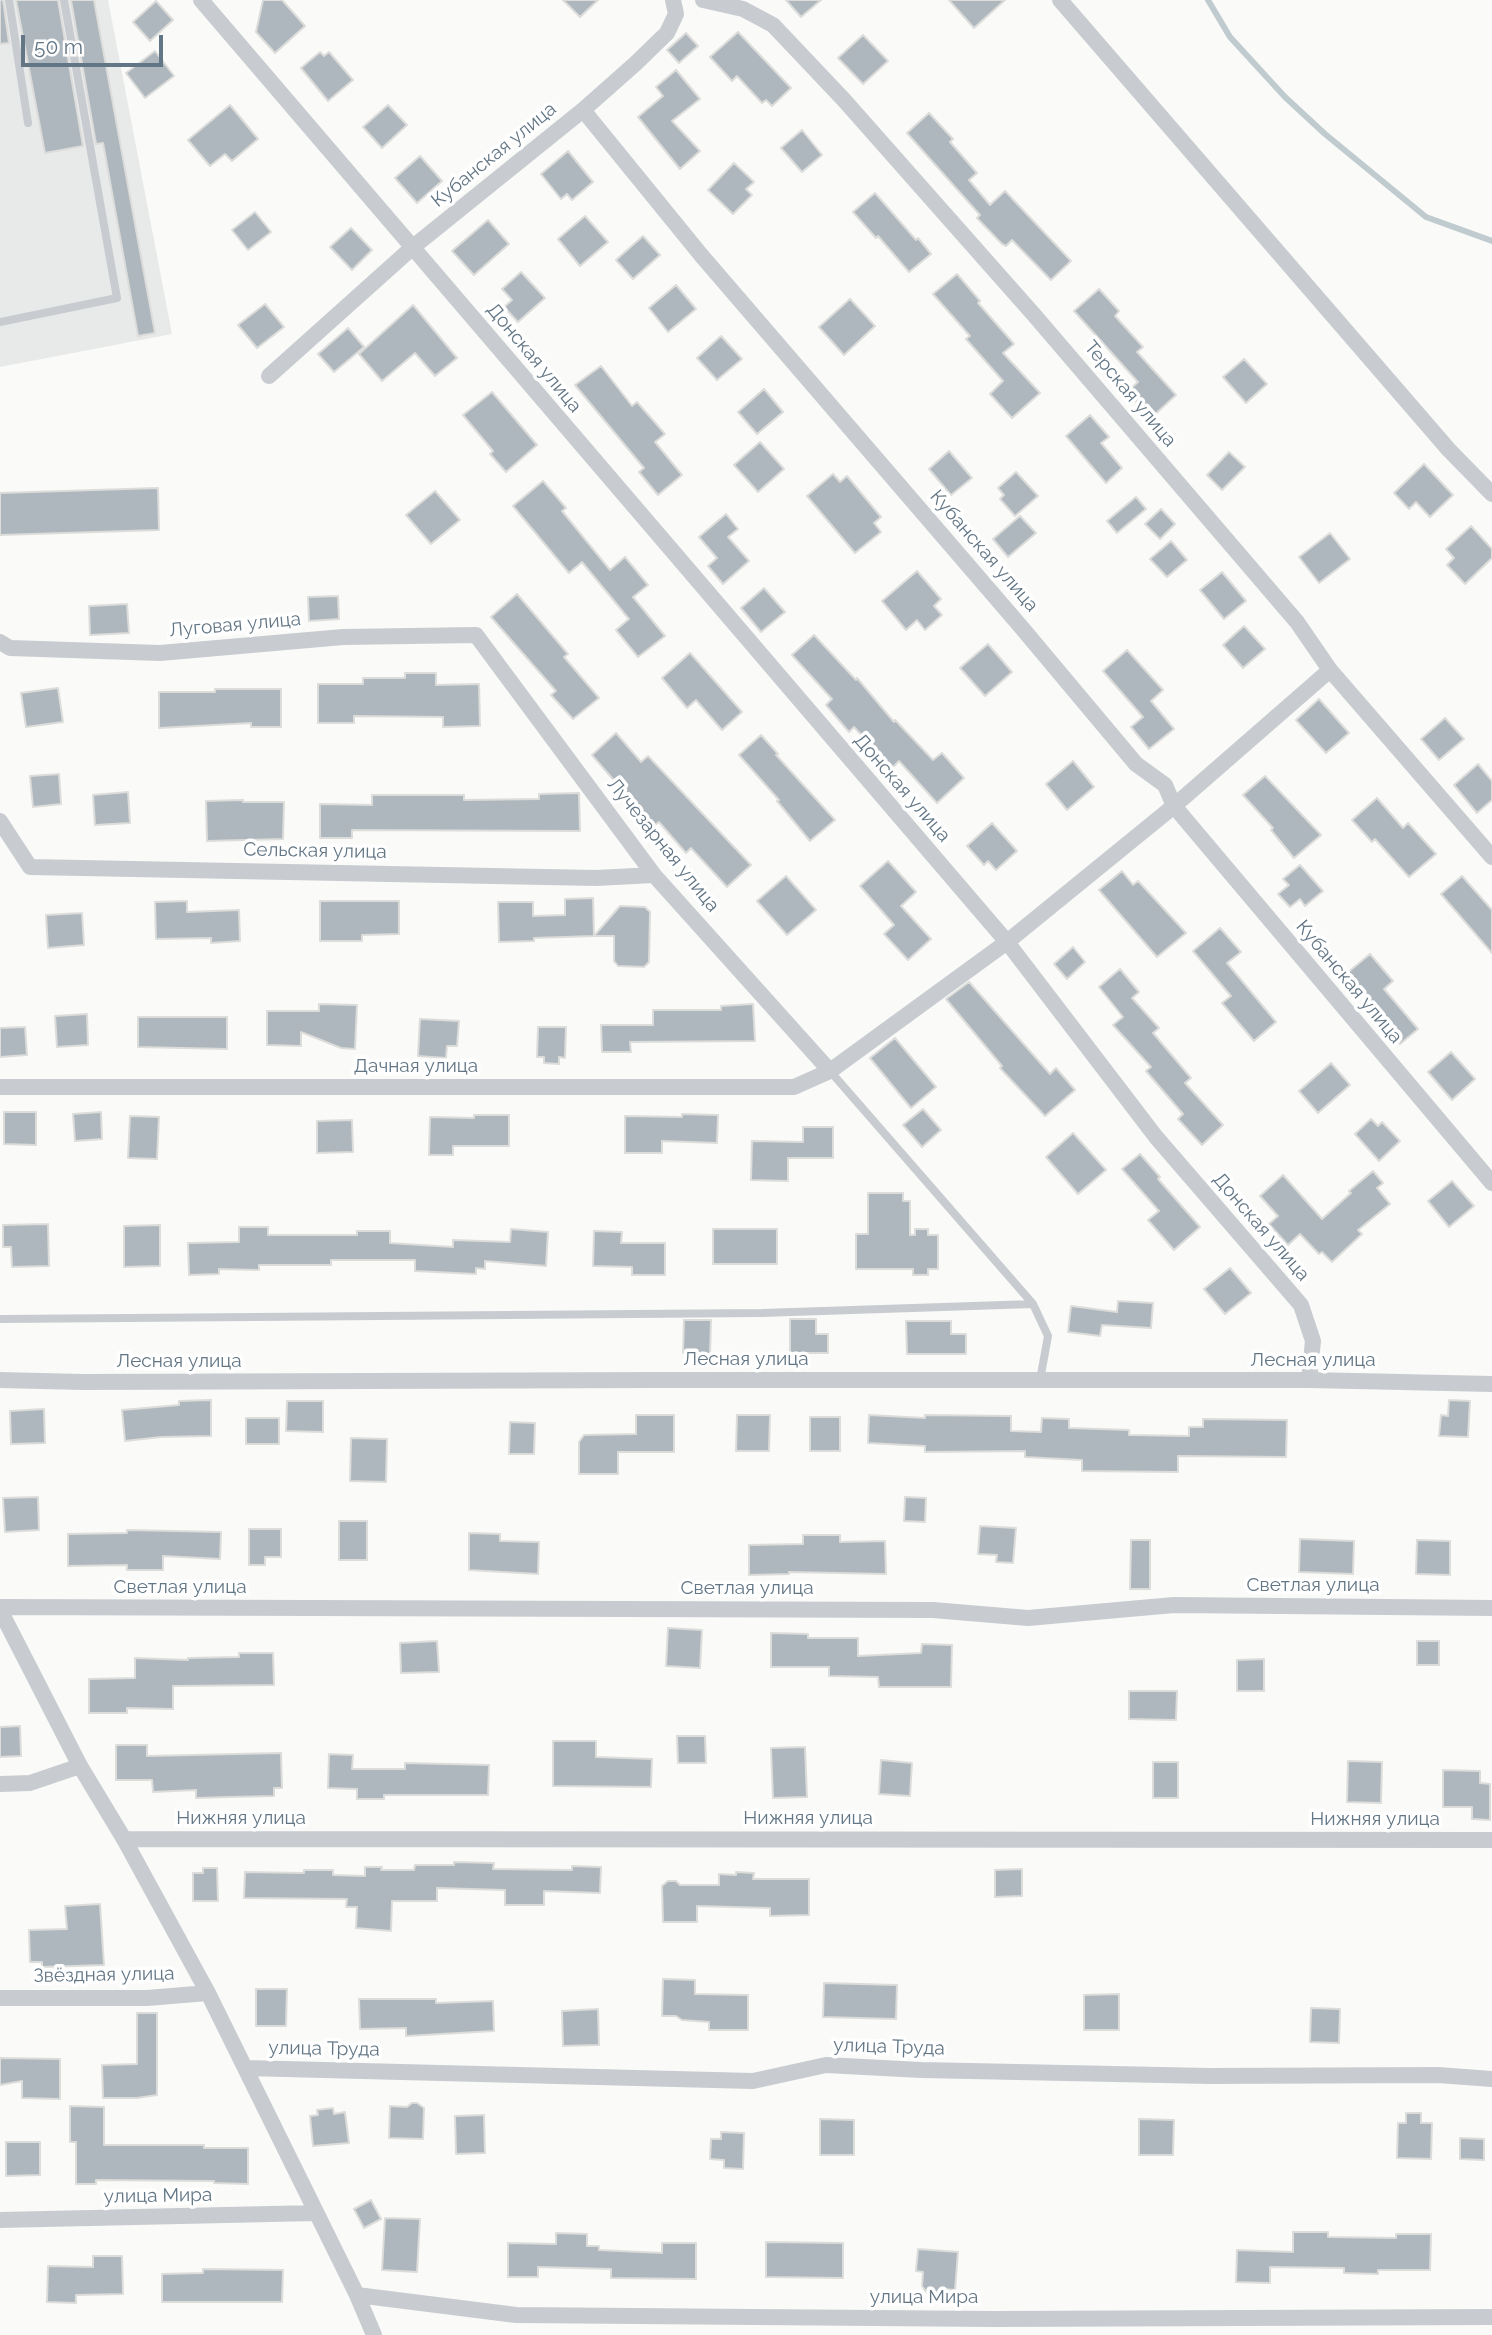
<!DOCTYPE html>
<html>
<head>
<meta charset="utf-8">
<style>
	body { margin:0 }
	#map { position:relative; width:1492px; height:2335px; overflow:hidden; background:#fafaf8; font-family:Raleway,sans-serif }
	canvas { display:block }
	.scale { position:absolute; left:21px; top:35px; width:142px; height:32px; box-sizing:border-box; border:4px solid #637685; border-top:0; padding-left:9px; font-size:21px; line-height:24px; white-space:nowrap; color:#637685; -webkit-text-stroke:5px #fff; paint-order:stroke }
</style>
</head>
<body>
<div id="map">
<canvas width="1492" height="2335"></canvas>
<div class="scale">50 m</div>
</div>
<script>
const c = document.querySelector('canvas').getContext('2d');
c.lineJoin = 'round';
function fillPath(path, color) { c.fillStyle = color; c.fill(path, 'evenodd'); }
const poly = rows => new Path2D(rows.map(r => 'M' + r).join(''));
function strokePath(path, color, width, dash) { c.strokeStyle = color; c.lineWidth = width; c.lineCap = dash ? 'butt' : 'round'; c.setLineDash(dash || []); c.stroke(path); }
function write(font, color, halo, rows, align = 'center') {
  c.font = font + ' Raleway,sans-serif'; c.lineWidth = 7; c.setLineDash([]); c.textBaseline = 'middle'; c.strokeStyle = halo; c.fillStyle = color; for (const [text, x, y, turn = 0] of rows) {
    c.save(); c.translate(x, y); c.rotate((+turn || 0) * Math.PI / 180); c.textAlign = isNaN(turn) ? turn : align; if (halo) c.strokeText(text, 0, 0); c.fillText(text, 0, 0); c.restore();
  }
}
const built = poly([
	[0,0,108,0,172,334,0,367]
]);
const stream = poly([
	[1208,0,1230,37,1285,97,1325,134,1426,217,1492,241]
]);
const building = poly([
	[0,0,3,0,9,43,0,44,0,0],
	[16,0,58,0,83,146,45,153,16,0],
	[71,0,94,0,155,333,138,336,103,143,96,144,71,0],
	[263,0,282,0,305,26,275,53,256,32,263,0],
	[563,0,598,0,580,17,563,0],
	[786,0,821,0,801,17,786,0],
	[949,0,1005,0,974,28,949,0],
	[156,1,173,20,150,41,133,22,156,1],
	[738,32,791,88,772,106,766,100,762,103,737,76,732,81,710,57,738,32],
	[686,33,698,46,679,63,667,50,686,33],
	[863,35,888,61,863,84,838,58,863,35],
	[155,51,174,76,145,98,126,73,155,51],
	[320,52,324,56,329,52,353,80,328,101,301,68,320,52],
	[676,70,700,99,672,121,700,151,680,169,638,117,663,96,656,87,676,70],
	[230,105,258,139,232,161,225,154,210,166,188,140,230,105],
	[388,105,407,125,382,148,363,127,388,105],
	[929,113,953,139,950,142,977,173,969,180,990,205,1005,191,1071,261,1051,280,1012,240,1006,246,1002,244,977,218,980,215,907,133,929,113],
	[802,130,822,155,802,172,781,148,802,130],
	[568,151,593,182,572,200,567,194,561,199,541,174,568,151],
	[420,156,442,181,417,203,395,178,420,156],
	[734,163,754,182,746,189,752,195,733,214,708,190,734,163],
	[875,193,916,240,918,238,931,254,909,272,878,236,876,238,853,212,875,193],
	[255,212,271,232,248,250,232,230,255,212],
	[585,216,608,242,580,266,558,239,585,216],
	[488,220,509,244,474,275,452,251,488,220],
	[351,228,372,250,352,270,330,247,351,228],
	[643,236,660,255,633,279,616,260,643,236],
	[521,272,545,298,518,322,504,307,512,300,502,289,521,272],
	[957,274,980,301,978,303,1014,344,1003,353,1040,393,1012,418,990,394,1003,381,966,339,970,336,933,294,957,274],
	[676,285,696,309,668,332,649,308,676,285],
	[1099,289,1119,311,1115,316,1143,347,1137,352,1176,395,1151,418,1127,392,1138,382,1074,311,1099,289],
	[850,299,875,326,844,355,819,327,850,299],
	[265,304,284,327,257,348,238,325,265,304],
	[413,305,457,358,435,376,415,353,382,381,359,354,413,305],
	[348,328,364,347,334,372,318,354,348,328],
	[721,336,742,359,717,380,697,358,721,336],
	[1244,359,1267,384,1246,403,1223,377,1244,359],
	[601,366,632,406,637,402,665,434,655,442,682,475,658,495,639,472,644,468,575,385,601,366],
	[764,389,783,412,757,434,738,412,764,389],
	[492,392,537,445,506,472,490,454,493,451,463,415,492,392],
	[1090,415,1109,437,1101,443,1122,468,1106,483,1066,436,1090,415],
	[760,442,784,469,758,492,734,465,760,442],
	[949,451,972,478,951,495,929,469,949,451],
	[1229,452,1245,467,1222,490,1207,475,1229,452],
	[1424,464,1453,495,1430,517,1416,502,1409,509,1394,493,1424,464],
	[1016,472,1038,496,1015,516,1000,499,1004,495,998,488,1016,472],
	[833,474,840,482,847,476,881,517,874,523,881,532,855,553,807,496,833,474],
	[543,481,566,508,562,511,610,570,625,557,648,585,633,597,665,636,638,657,616,630,629,619,582,562,569,573,513,506,543,481],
	[158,488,159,530,0,535,0,493,158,488],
	[435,491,460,520,431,544,406,515,435,491],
	[1136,497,1146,509,1117,533,1107,521,1136,497],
	[1161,509,1175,524,1160,539,1145,524,1161,509],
	[726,514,738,529,728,537,749,561,723,584,708,566,717,558,699,537,726,514],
	[1020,516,1036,533,1008,557,993,539,1020,516],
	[1471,526,1492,549,1492,558,1465,584,1447,565,1454,558,1446,549,1471,526],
	[1330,533,1350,559,1319,583,1299,557,1330,533],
	[1171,541,1187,560,1167,577,1150,559,1171,541],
	[917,571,941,599,934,606,942,615,925,630,917,620,906,630,882,601,917,571],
	[1222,572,1246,601,1224,619,1200,590,1222,572],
	[764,588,785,612,761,632,741,608,764,588],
	[517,594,568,654,564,657,599,698,573,719,551,695,556,691,491,617,517,594],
	[338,596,339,619,309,621,308,597,338,596],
	[127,604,129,633,90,635,89,606,127,604],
	[1244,626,1265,649,1243,668,1223,645,1244,626],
	[814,635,856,680,857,678,894,722,895,720,933,760,942,753,964,778,937,803,899,761,892,768,854,727,849,732,826,705,832,699,792,655,814,635],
	[988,644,1012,672,985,696,960,668,988,644],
	[1127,650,1163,690,1151,701,1174,729,1149,749,1131,727,1143,717,1103,671,1127,650],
	[690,653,742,712,722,730,696,700,687,708,662,678,690,653],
	[405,673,436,673,436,685,479,684,480,726,443,727,443,717,354,716,354,723,318,723,318,684,363,684,363,678,405,678,405,673],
	[58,688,63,722,26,727,21,693,58,688],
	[215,689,281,689,281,727,251,727,251,723,159,728,159,692,215,692,215,689],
	[1319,699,1349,733,1326,753,1296,720,1319,699],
	[1445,718,1464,739,1439,760,1421,739,1445,718],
	[616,733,641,762,648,756,751,865,727,887,691,848,686,853,659,822,652,827,614,786,617,784,592,755,616,733],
	[761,735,778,754,776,755,835,820,810,841,777,801,779,800,739,755,761,735],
	[1073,761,1094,787,1067,810,1046,784,1073,761],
	[1478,764,1492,781,1492,800,1477,813,1454,785,1478,764],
	[59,774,61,804,33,807,30,776,59,774],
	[1265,776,1321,835,1294,858,1271,830,1273,828,1243,795,1265,776],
	[128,792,130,823,95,825,93,795,128,792],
	[579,793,580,831,352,830,352,838,320,838,320,804,372,805,372,795,464,795,464,800,539,799,539,794,579,793],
	[1377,798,1403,828,1408,823,1436,854,1409,877,1375,839,1372,842,1352,820,1377,798],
	[243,800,243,802,284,802,283,839,207,841,206,801,243,800],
	[992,823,1017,851,996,870,988,861,984,865,967,846,992,823],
	[888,861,916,892,901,906,931,939,908,960,884,934,894,925,860,886,888,861],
	[1300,865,1323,891,1305,906,1300,899,1290,907,1278,894,1289,885,1283,879,1300,865],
	[1122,871,1133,885,1138,881,1186,933,1157,957,1099,890,1122,871],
	[786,876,816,910,787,935,757,901,786,876],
	[1462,876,1492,910,1492,953,1441,894,1462,876],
	[593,898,594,936,534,938,534,941,499,942,498,902,533,902,533,916,565,915,565,899,593,898],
	[187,901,187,912,239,910,240,941,211,943,211,938,156,939,155,902,187,901],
	[320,901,399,901,399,934,362,935,362,941,320,941,320,901],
	[620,906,645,907,650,912,649,962,644,967,618,966,614,961,614,936,594,936,620,906],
	[82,913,84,945,48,948,46,915,82,913],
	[1220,928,1241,952,1227,963,1276,1022,1254,1041,1222,1003,1231,996,1193,951,1220,928],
	[1073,947,1085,962,1067,979,1054,964,1073,947],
	[1370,954,1393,981,1384,989,1418,1029,1400,1044,1380,1020,1383,1018,1346,974,1370,954],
	[1120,969,1139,992,1132,998,1159,1028,1153,1033,1191,1078,1185,1083,1223,1125,1202,1145,1178,1119,1183,1114,1146,1071,1151,1067,1113,1025,1123,1017,1099,987,1120,969],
	[969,982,1050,1074,1056,1068,1075,1090,1045,1116,1000,1068,1002,1066,946,999,969,982],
	[319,1004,357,1005,355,1049,341,1048,301,1032,301,1046,267,1045,267,1011,319,1011,319,1004],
	[753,1004,755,1041,630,1042,631,1052,602,1052,601,1025,653,1025,653,1010,721,1010,721,1006,753,1004],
	[87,1014,88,1045,57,1047,55,1016,87,1014],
	[138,1017,227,1017,227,1049,138,1047,138,1017],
	[420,1019,459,1021,457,1046,447,1046,446,1058,418,1056,420,1019],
	[25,1027,27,1055,0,1057,0,1028,25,1027],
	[538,1027,566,1027,565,1058,559,1057,559,1064,544,1063,544,1057,537,1057,538,1027],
	[895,1038,936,1087,911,1108,870,1058,895,1038],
	[1451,1052,1475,1079,1452,1100,1428,1072,1451,1052],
	[1331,1063,1350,1085,1318,1113,1299,1091,1331,1063],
	[923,1109,941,1130,922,1147,903,1125,923,1109],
	[4,1112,36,1112,36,1145,4,1144,4,1112],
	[101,1112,102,1139,75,1141,73,1114,101,1112],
	[682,1114,718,1115,717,1143,662,1141,662,1153,625,1153,625,1116,682,1117,682,1114],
	[474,1115,509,1115,509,1146,453,1146,453,1155,429,1155,430,1117,474,1118,474,1115],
	[130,1116,159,1117,157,1159,128,1158,130,1116],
	[1371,1119,1378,1126,1382,1122,1400,1141,1379,1161,1355,1134,1371,1119],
	[352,1120,353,1152,317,1153,317,1121,352,1120],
	[803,1127,833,1127,833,1158,788,1158,788,1181,751,1180,752,1141,803,1142,803,1127],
	[1073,1133,1106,1170,1078,1194,1046,1157,1073,1133],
	[1140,1154,1160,1177,1158,1179,1200,1227,1174,1250,1148,1220,1159,1211,1122,1169,1140,1154],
	[1373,1171,1383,1183,1377,1188,1390,1204,1358,1230,1362,1234,1332,1262,1322,1252,1319,1254,1300,1234,1288,1245,1269,1224,1278,1216,1260,1196,1283,1175,1322,1219,1351,1193,1349,1191,1373,1171],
	[1452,1181,1474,1206,1449,1227,1428,1201,1452,1181],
	[868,1193,903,1193,903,1201,910,1201,910,1235,915,1235,915,1229,928,1229,928,1235,938,1235,938,1269,928,1269,928,1275,913,1275,913,1269,856,1269,856,1234,868,1234,868,1193],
	[48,1224,49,1266,12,1267,11,1247,3,1247,3,1225,48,1224],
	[160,1225,160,1266,124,1267,124,1226,160,1225],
	[239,1227,268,1227,268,1235,357,1235,357,1231,390,1231,390,1243,453,1247,453,1240,510,1242,511,1229,548,1232,546,1266,485,1261,485,1269,476,1268,476,1274,415,1271,415,1260,331,1260,331,1265,259,1265,259,1270,219,1269,219,1274,189,1275,188,1243,239,1242,239,1227],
	[713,1229,777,1229,777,1264,713,1264,713,1229],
	[594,1231,622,1232,621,1243,665,1243,665,1275,632,1275,632,1267,593,1266,594,1231],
	[1230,1268,1251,1293,1225,1314,1204,1289,1230,1268],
	[1118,1301,1153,1303,1151,1328,1102,1325,1100,1336,1068,1332,1071,1306,1117,1312,1118,1301],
	[790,1319,816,1319,816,1334,828,1334,828,1353,790,1353,790,1319],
	[684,1320,711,1320,710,1354,683,1353,684,1320],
	[906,1321,951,1321,951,1334,966,1334,966,1354,907,1354,906,1321],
	[211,1400,211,1436,161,1437,125,1441,122,1410,179,1405,179,1401,211,1400],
	[1449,1400,1470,1401,1468,1437,1439,1436,1441,1415,1448,1416,1449,1400],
	[287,1401,323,1401,323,1432,286,1431,287,1401],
	[44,1409,45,1443,11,1444,10,1411,44,1409],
	[636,1415,674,1415,674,1452,618,1452,618,1474,579,1474,579,1442,584,1435,636,1434,636,1415],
	[737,1415,770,1415,769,1451,736,1451,737,1415],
	[869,1415,925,1418,925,1415,1011,1416,1011,1431,1041,1432,1042,1418,1069,1419,1069,1428,1129,1430,1129,1435,1189,1436,1189,1427,1203,1427,1203,1419,1287,1420,1286,1457,1178,1456,1178,1472,1082,1471,1082,1460,1025,1457,1025,1451,925,1452,925,1446,868,1443,869,1415],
	[810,1417,840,1417,840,1451,810,1451,810,1417],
	[246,1418,279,1418,279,1444,246,1444,246,1418],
	[510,1422,535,1423,534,1454,509,1454,510,1422],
	[351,1438,387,1439,386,1482,350,1481,351,1438],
	[38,1497,39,1530,5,1532,3,1498,38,1497],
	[905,1497,926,1498,925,1522,904,1521,905,1497],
	[339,1521,367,1521,367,1560,339,1560,339,1521],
	[980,1526,1016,1528,1013,1563,996,1562,997,1555,978,1554,980,1526],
	[249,1529,281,1529,281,1557,265,1557,265,1565,249,1565,249,1529],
	[127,1530,221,1532,220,1559,163,1556,163,1570,127,1570,127,1565,68,1566,68,1534,127,1533,127,1530],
	[469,1533,500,1534,500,1541,539,1542,538,1574,469,1570,469,1533],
	[803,1535,840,1535,840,1542,885,1541,886,1574,789,1572,789,1574,749,1575,749,1545,803,1544,803,1535],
	[1300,1539,1354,1541,1353,1574,1299,1572,1300,1539],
	[1131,1540,1150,1540,1150,1589,1130,1589,1131,1540],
	[1417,1540,1450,1541,1450,1575,1416,1574,1417,1540],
	[668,1628,702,1630,700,1668,666,1666,668,1628],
	[771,1633,808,1634,808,1638,858,1638,858,1656,921,1653,922,1644,952,1645,951,1687,879,1687,878,1677,829,1676,829,1667,771,1667,771,1633],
	[437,1641,439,1672,401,1673,400,1643,437,1641],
	[1417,1641,1439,1641,1439,1665,1417,1665,1417,1641],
	[239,1653,273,1653,274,1685,173,1686,173,1709,127,1708,127,1713,89,1713,89,1679,135,1678,135,1658,188,1660,188,1658,239,1657,239,1653],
	[1264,1659,1264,1691,1237,1691,1237,1660,1264,1659],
	[1129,1691,1177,1691,1176,1720,1129,1719,1129,1691],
	[20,1726,21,1756,0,1757,0,1727,20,1726],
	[677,1736,705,1736,706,1763,678,1763,677,1736],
	[553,1741,596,1741,596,1757,652,1759,651,1787,553,1786,553,1741],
	[116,1745,147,1745,147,1756,281,1753,282,1788,274,1788,274,1796,229,1797,196,1798,196,1790,153,1792,152,1780,116,1780,116,1745],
	[805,1747,807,1797,773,1798,771,1748,805,1747],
	[329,1754,353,1755,352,1769,405,1769,405,1763,489,1765,488,1795,384,1795,384,1799,357,1799,357,1789,328,1788,329,1754],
	[881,1760,912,1763,910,1796,879,1794,881,1760],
	[1348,1761,1382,1762,1381,1803,1347,1802,1348,1761],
	[1153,1762,1178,1762,1178,1798,1153,1798,1153,1762],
	[1443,1770,1480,1771,1480,1783,1490,1784,1490,1820,1472,1819,1472,1807,1443,1807,1443,1770],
	[454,1862,494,1863,493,1869,572,1870,572,1866,601,1867,600,1893,544,1891,544,1905,505,1905,505,1890,437,1888,437,1901,392,1901,391,1931,356,1928,357,1907,346,1907,347,1899,244,1898,245,1872,304,1873,304,1870,333,1870,333,1875,365,1876,365,1867,382,1867,381,1870,414,1870,415,1865,454,1865,454,1862],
	[203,1868,217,1868,218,1901,193,1901,193,1873,203,1873,203,1868],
	[1022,1869,1022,1896,995,1897,995,1870,1022,1869],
	[736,1872,754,1873,753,1879,809,1879,809,1915,770,1916,770,1908,697,1906,697,1922,663,1922,662,1886,668,1881,676,1881,680,1885,719,1885,719,1874,736,1875,736,1872],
	[100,1904,104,1965,42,1967,42,1962,30,1962,29,1930,67,1929,65,1906,100,1904],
	[663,1979,695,1980,695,1994,748,1995,748,2030,709,2030,709,2022,682,2020,676,2016,662,2016,663,1979],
	[824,1983,897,1985,896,2019,823,2017,824,1983],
	[256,1989,287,1989,286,2026,256,2026,256,1989],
	[1119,1994,1119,2030,1084,2030,1084,1995,1119,1994],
	[359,1999,436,1999,436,2003,493,2001,494,2031,406,2036,406,2028,360,2029,359,1999],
	[1311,2008,1340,2009,1339,2043,1310,2042,1311,2008],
	[598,2009,599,2045,563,2046,562,2011,598,2009],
	[137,2013,157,2013,157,2095,137,2098,103,2098,102,2065,137,2064,137,2013],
	[0,2058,60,2059,60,2099,22,2098,22,2081,0,2085,0,2058],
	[412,2103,417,2103,424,2108,423,2139,389,2138,390,2106,407,2107,412,2103],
	[70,2106,104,2107,104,2145,204,2145,204,2148,248,2148,248,2184,214,2183,214,2181,96,2180,96,2184,76,2184,76,2142,70,2142,70,2106],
	[333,2108,334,2114,345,2112,349,2143,313,2146,310,2116,318,2115,317,2110,333,2108],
	[1406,2113,1421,2113,1421,2123,1432,2123,1431,2159,1397,2158,1398,2123,1406,2123,1406,2113],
	[484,2115,485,2153,456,2154,455,2116,484,2115],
	[820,2119,854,2120,854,2155,820,2155,820,2119],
	[1139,2119,1174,2120,1173,2155,1139,2155,1139,2119],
	[721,2132,744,2133,743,2169,724,2168,724,2160,710,2159,711,2139,721,2139,721,2132],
	[1460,2138,1484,2139,1484,2160,1460,2159,1460,2138],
	[6,2142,40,2142,40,2175,6,2176,6,2142],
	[371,2200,381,2219,364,2228,354,2209,371,2200],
	[385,2218,420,2219,417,2272,382,2270,385,2218],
	[1293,2232,1328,2232,1328,2237,1396,2238,1396,2234,1431,2234,1430,2270,1378,2270,1378,2274,1344,2273,1344,2268,1270,2267,1270,2283,1236,2282,1237,2250,1293,2252,1293,2232],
	[556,2233,587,2234,587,2246,599,2246,599,2250,662,2253,662,2243,696,2243,696,2279,611,2278,611,2269,538,2267,538,2277,508,2277,508,2243,556,2244,556,2233],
	[766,2242,843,2243,843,2278,766,2277,766,2242],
	[918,2249,958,2252,955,2290,943,2289,937,2294,927,2293,922,2286,923,2272,916,2271,918,2249],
	[93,2256,122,2256,123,2294,76,2295,76,2303,47,2302,48,2266,93,2267,93,2256],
	[203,2269,283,2270,282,2302,162,2302,162,2274,203,2273,203,2269]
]);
const lane = poly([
	[9,0,28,123],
	[0,322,117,298,64,0],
	[830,1071,1033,1304,1048,1336,1040,1380],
	[0,1319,762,1313,1033,1304]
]);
const street = poly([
	[201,0,1007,942,1156,1137,1301,1305,1313,1341,1309,1380],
	[703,0,743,9,773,25,844,100,1035,316,1297,622,1330,670,1492,857],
	[1060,0,1449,450,1492,494],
	[583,110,701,255,1022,628,1136,764,1165,785,1174,806,1492,1183],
	[269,376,413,247,583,110,635,64,667,33,676,14,673,0],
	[0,642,10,648,160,653,343,637,476,635,654,875,830,1071],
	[0,821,30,867,596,878,654,875],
	[0,1087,794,1087,830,1071,1007,942,1174,806,1330,670],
	[0,1380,83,1382,654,1380,1309,1380,1492,1384],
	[0,1607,933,1610,1028,1618,1174,1605,1492,1608],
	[0,1610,80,1766,124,1839,208,1993,357,2295,374,2335],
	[0,1784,30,1783,80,1766],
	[124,1839,1492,1840],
	[0,1998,147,1998,208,1993],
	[245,2068,753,2081,826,2065,921,2070,1209,2076,1438,2075,1492,2079],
	[0,2220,316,2213],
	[357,2295,516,2315,994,2319,1492,2317]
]);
const streetNames = [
	["Кубанская улица",494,155,-39],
	["Донская улица",534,358,50],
	["Терская улица",1130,394,50],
	["Кубанская улица",984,551,49],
	["Луговая улица",235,625,-5],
	["Донская улица",902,788,49],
	["Лучезарная улица",663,845,51],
	["Сельская улица",315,851,1],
	["Кубанская улица",1349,982,50],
	["Дачная улица",416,1066],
	["Донская улица",1261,1227,49],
	["Лесная улица",746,1359],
	["Лесная улица",1313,1360],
	["Лесная улица",179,1361],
	["Светлая улица",1313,1585],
	["Светлая улица",180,1587],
	["Светлая улица",747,1588],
	["Нижняя улица",241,1818],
	["Нижняя улица",808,1818],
	["Нижняя улица",1375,1819],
	["Звёздная улица",104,1975,-1],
	["улица Труда",889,2047,2],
	["улица Труда",324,2049,1],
	["улица Мира",158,2196,-1],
	["улица Мира",924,2297]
];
fillPath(built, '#e8e9e9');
strokePath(stream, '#bfcbcf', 6);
fillPath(building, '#aeb7bd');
strokePath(building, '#dcdcda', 2);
strokePath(lane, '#c8ccd0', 8);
strokePath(street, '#c8ccd0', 16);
write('19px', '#637685', '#fff', streetNames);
</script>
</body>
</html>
